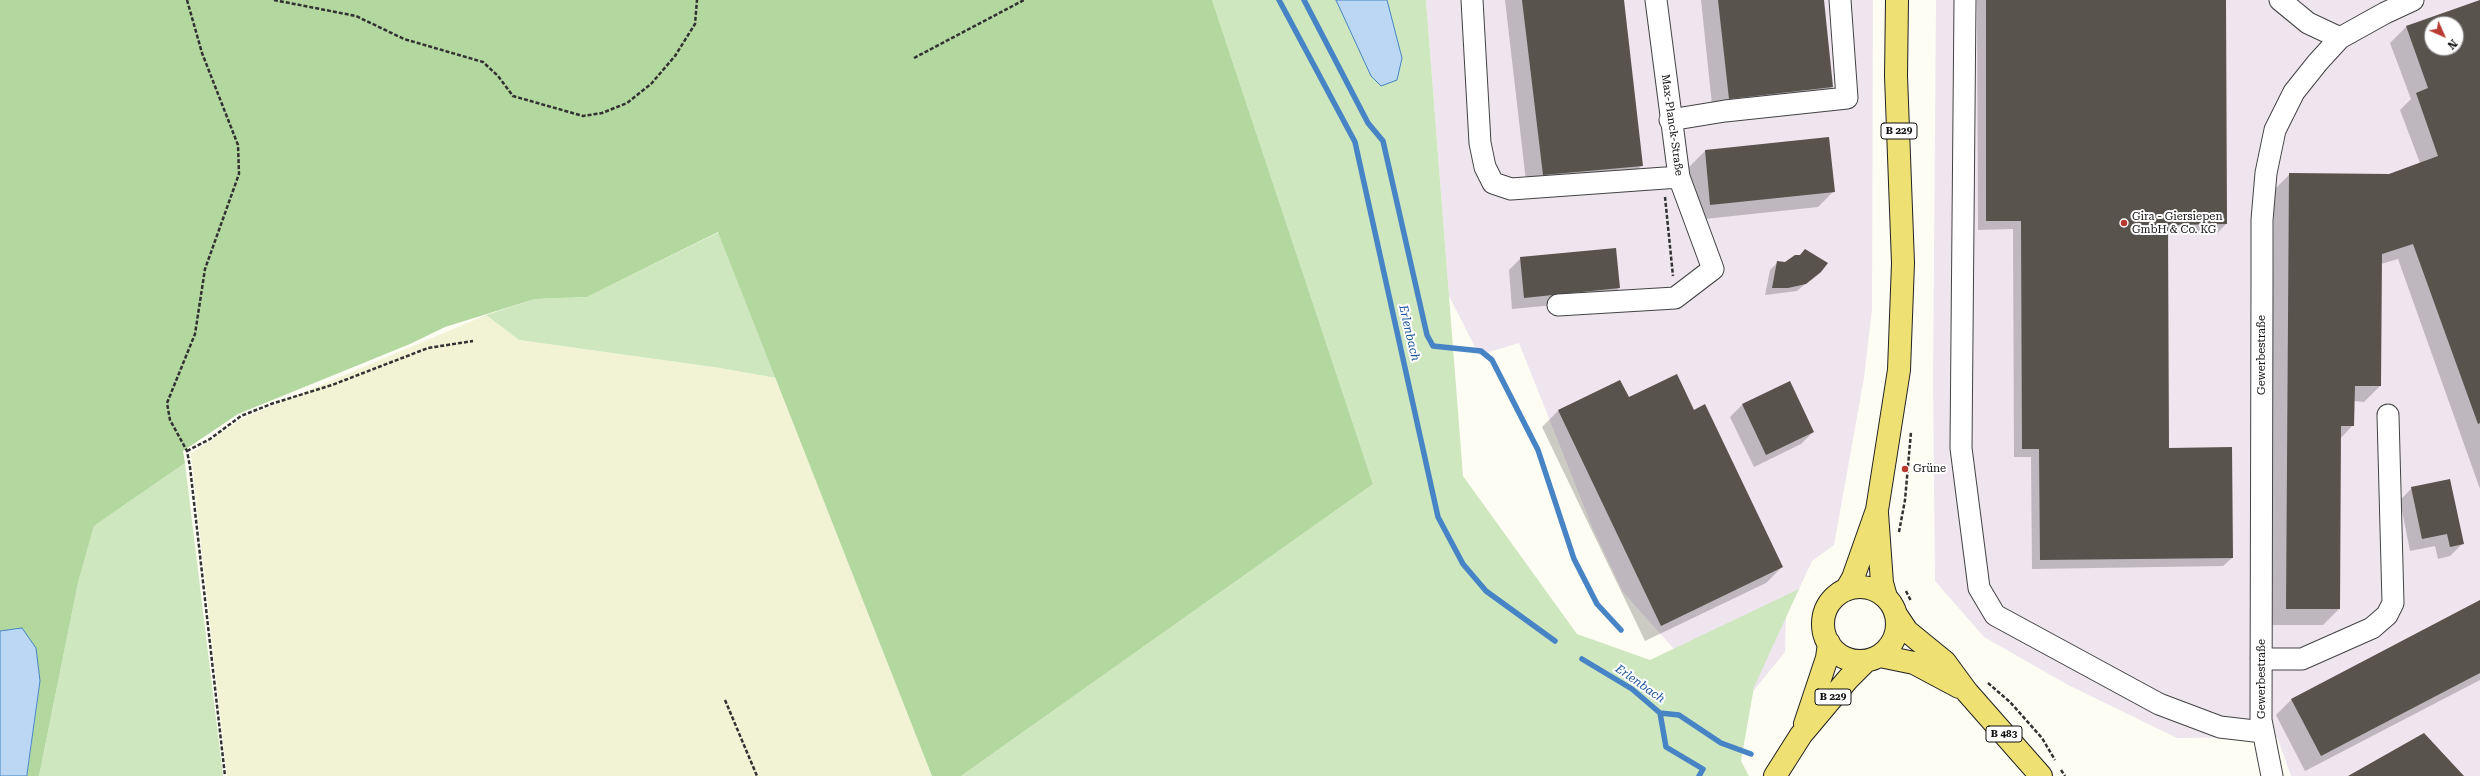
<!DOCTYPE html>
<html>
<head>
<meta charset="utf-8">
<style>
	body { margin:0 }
	#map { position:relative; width:2480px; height:776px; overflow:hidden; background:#fefdf4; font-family:"Roboto Serif",serif }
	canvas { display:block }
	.north { position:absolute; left:2424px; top:16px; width:40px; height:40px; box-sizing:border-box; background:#fff; border:1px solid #9f9f9f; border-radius:50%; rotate:135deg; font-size:11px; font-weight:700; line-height:16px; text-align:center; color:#101010 }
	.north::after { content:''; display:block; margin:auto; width:14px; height:18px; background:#b83a30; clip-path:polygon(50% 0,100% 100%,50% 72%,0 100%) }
</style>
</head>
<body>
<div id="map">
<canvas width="2480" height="776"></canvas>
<div class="north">N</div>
</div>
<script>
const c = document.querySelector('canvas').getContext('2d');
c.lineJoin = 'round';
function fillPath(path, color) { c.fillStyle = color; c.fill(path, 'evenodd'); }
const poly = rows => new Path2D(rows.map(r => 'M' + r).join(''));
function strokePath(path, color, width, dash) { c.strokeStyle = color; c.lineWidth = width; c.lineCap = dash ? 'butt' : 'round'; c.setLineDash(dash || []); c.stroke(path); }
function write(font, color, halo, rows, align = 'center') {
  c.font = font + ' "Roboto Serif",serif'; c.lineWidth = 4; c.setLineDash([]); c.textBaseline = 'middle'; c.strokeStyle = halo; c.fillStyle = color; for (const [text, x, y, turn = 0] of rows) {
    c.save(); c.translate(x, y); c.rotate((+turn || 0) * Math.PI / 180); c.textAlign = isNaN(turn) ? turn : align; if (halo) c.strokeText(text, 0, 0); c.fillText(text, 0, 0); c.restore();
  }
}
const industrial = poly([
	[1426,0,1873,0,1872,309,1864,378,1834,545,1812,561,1786,617,1785,652,1737,711,1674,649,1623,592,1593,529,1519,343,1479,355,1449,296],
	[1936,0,2480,0,2480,776,2291,776,2277,737,2177,738,2068,685,1984,637,1935,581,1933,382],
	[2432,24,2456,24,2456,48,2432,48]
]);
const farmland = poly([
	[486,315,519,340,720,368,776,378,932,776,227,776,191,454,241,419]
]);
const green = poly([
	[1212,0,1426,0,1463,476,1577,634,1650,660,1799,589,1754,687,1741,761,1749,776,961,776,1373,484],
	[719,232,776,378,720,368,519,340,486,315,535,299,587,297],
	[185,463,223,776,39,776,78,583,94,526]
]);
const forest = poly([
	[0,0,1212,0,1373,484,961,776,932,776,718,232,587,297,535,299,445,327,410,344,238,414,183,451,185,463,94,526,78,583,39,776,27,776,40,681,22,628,0,631]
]);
const water = poly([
	[1336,0,1387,0,1402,58,1397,80,1381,86,1371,76,1336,0],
	[22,628,36,648,40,681,27,774,27,776,0,776,0,631,22,628]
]);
const shadow = poly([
	[1505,0,1623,0,1642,165,1626,181,1527,190],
	[1701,0,1823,0,1832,87,1816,103,1713,114],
	[1977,0,2225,0,2226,224,2217,233,2167,233,2168,449,2232,558,2223,566,2032,569,2031,457,2014,457,2013,229,1978,230],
	[2480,0,2480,489,2398,259,2381,264,2380,386,2364,402,2354,401,2353,425,2340,439,2339,609,2323,625,2270,625,2274,190,2290,174,2389,175,2420,163,2400,110,2411,99,2390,43,2406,27],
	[2432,24,2456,24,2456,48,2432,48],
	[1705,151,1834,191,1818,207,1695,220,1689,167],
	[1521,258,1619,288,1607,300,1512,309,1509,270],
	[1778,262,1820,271,1797,291,1765,295,1770,270],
	[1620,381,1628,398,1693,411,1782,567,1766,583,1645,641,1542,427,1558,411],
	[1790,382,1813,432,1801,444,1754,467,1730,417,1742,405],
	[2412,488,2462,544,2450,556,2438,559,2435,546,2410,551,2400,500],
	[2480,601,2480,680,2305,771,2276,715,2292,699]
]);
const stream = poly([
	[1279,0,1355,142,1438,517,1463,564,1486,591,1555,641],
	[1304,0,1368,123,1383,141,1427,335,1433,346,1481,351,1492,360,1538,450,1574,559,1597,604,1621,630],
	[1582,659,1632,689,1660,713,1679,715,1721,743,1751,754],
	[1660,713,1666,747,1703,769,1699,776]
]);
const building = poly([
	[1522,0,1624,0,1643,166,1543,175],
	[1718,0,1824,0,1833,87,1729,99],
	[1986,0,2226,0,2227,224,2168,225,2169,448,2232,447,2233,558,2040,560,2039,449,2022,449,2021,221,1986,221],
	[2480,0,2480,423,2478,424,2413,244,2382,254,2381,386,2355,386,2354,426,2341,426,2340,609,2286,609,2289,173,2389,174,2438,156,2416,93,2428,88,2406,26],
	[2432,24,2456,24,2456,48,2432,48],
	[1829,137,1835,192,1710,205,1705,150],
	[1616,248,1620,288,1524,298,1520,257],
	[1805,249,1828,263,1821,272,1806,284,1788,288,1772,288,1777,261,1785,262,1795,255,1800,255],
	[1677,374,1694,410,1705,404,1783,567,1661,626,1558,410,1620,380,1629,397],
	[1790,381,1814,432,1766,455,1742,404],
	[2450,479,2464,544,2450,547,2447,534,2422,539,2411,487],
	[2480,600,2480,673,2321,756,2291,699],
	[2424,733,2464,776,2348,776]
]);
const path = poly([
	[187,0,202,53,238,145,239,174,205,269,195,334,167,403,170,420,187,451,190,467,225,776],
	[274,0,356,16,404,39,483,62,498,76,513,96,583,116,602,113,627,103,651,84,675,56,695,24,697,0],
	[914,58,1024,0],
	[1665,197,1673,276],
	[187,451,210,439,241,416,271,404,332,385,428,348,473,341],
	[1899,532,1905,500,1911,432],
	[1906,591,1911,601],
	[1988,683,2010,702,2042,738,2055,760],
	[725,700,757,776],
	[2061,770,2065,776]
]);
const minor = poly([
	[1472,0,1480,143,1485,167,1493,183,1511,189,1679,177],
	[1965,0,1961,448,1979,588,1995,615,2159,704,2220,727,2263,732],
	[2280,0,2308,23,2340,38],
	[1670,120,1725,111,1847,98,1840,0],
	[1558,305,1675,298,1713,269,1679,177,1656,0],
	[2261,659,2302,659,2372,628,2387,615,2393,603,2388,415],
	[2272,776,2261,720,2262,280,2262,220,2266,173,2275,130,2294,92,2318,62,2340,38,2385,13,2413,0]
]);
const major = poly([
	[1877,513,1882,583,1886,597],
	'1823 624a37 37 0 1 1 74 0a37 37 0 1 1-74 0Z',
	[1846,590,1853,578,1877,510,1899,370,1903,263,1896,76,1897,0],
	[1897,616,1907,631,1945,662,1967,692,2041,776],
	[1880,656,1914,663,1959,687],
	[1805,724,1827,658,1829,643],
	[1775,776,1801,735,1848,679,1866,661]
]);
const markers = [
	[2124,223,4,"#b83a30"],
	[1905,469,4,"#b83a30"]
];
const shields = [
	[1899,131,36],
	[1833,697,36],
	[2004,734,36]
];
const shieldNames = [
	["B 229",1899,131],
	["B 229",1833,697],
	["B 483",2004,734]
];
const streetNames = [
	["Max-Planck-Straße",1672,125,82],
	["Gewerbestraße",2262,355,-90],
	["Gewerbestraße",2262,679,-90]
];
const poiNames = [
	["Gira - Giersiepen",2132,217],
	["GmbH & Co. KG",2132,230],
	["Grüne",1913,469]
];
const waterNames = [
	["Erlenbach",1409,333,77],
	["Erlenbach",1640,684,35]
];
fillPath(industrial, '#eee5ee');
fillPath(farmland, '#f2f3d5');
fillPath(green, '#cfe7bf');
fillPath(forest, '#b2d79f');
fillPath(water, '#bcd7f3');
strokePath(water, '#4784c5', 1);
fillPath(shadow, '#0003');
strokePath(stream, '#4784c5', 5.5);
fillPath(building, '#58534d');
strokePath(minor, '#434343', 23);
strokePath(major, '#212121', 24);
strokePath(path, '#323232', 2.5, [4, 2]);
strokePath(minor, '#fff', 21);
strokePath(major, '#efe073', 22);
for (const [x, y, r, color] of markers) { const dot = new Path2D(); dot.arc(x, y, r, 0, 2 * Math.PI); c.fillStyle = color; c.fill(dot); strokePath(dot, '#fff', 1.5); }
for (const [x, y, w] of shields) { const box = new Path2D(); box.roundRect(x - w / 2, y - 8, w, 16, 3); c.fillStyle = '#fff'; c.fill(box); strokePath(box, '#101010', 1); }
write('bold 10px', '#101010', null, shieldNames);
write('11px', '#101010', '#fff', streetNames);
write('11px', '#101010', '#fff', poiNames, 'left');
write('italic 12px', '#20579b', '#fff', waterNames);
</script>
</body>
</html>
